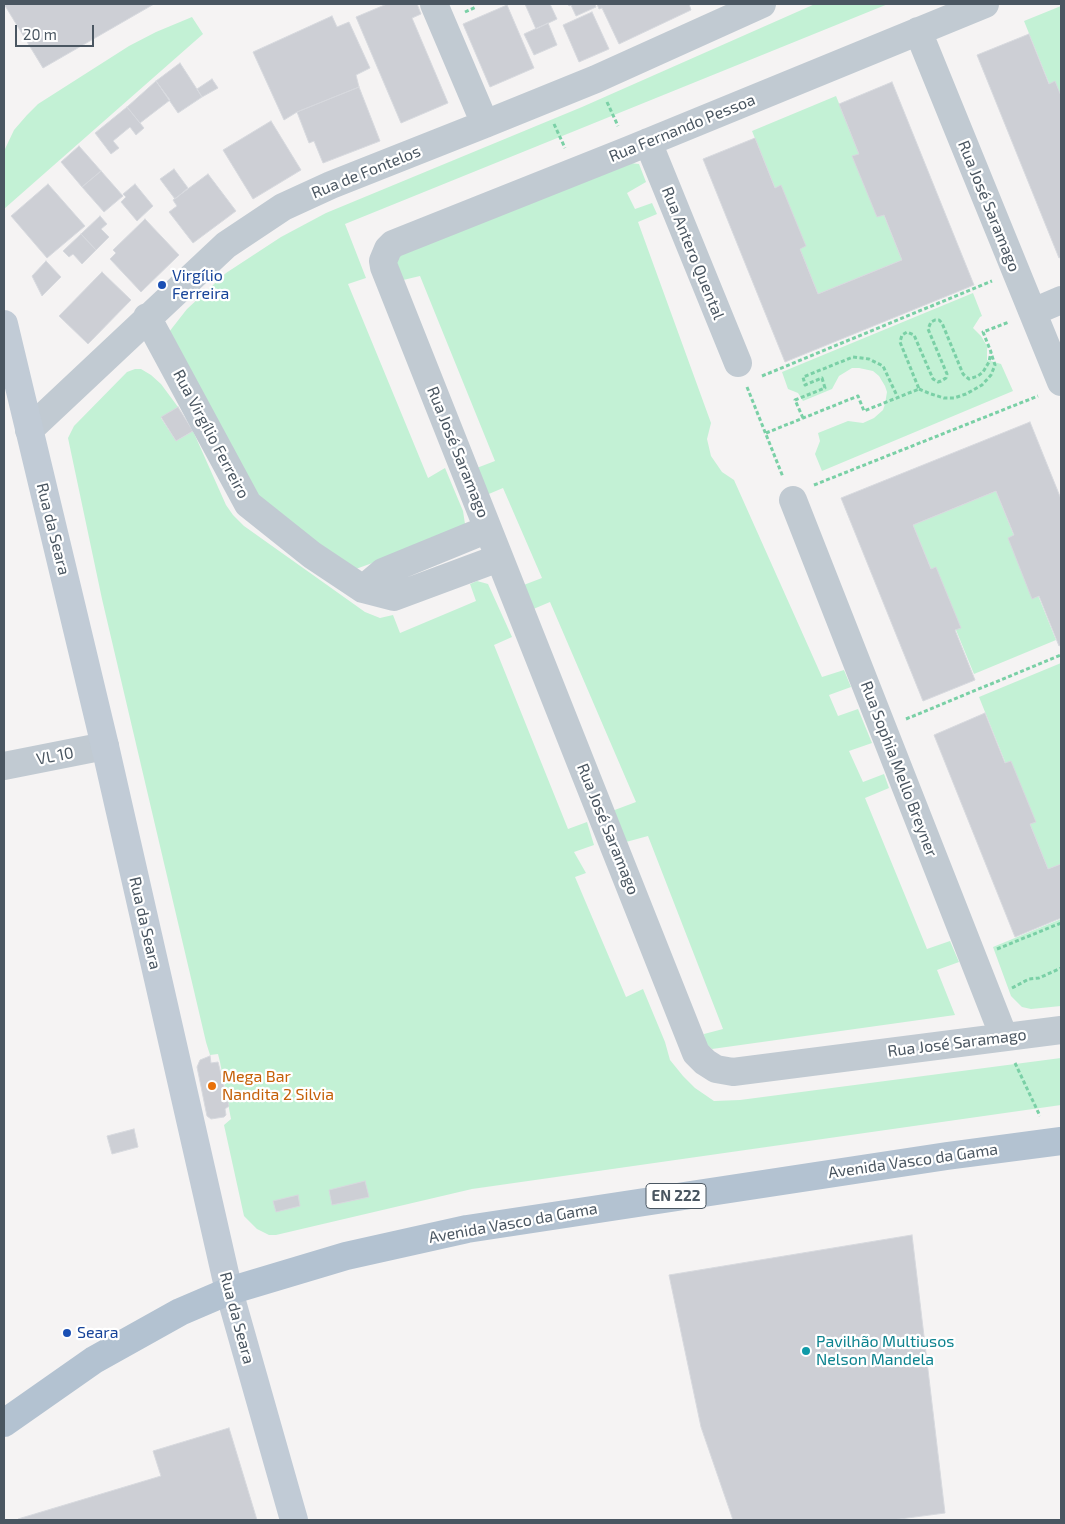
<!DOCTYPE html>
<html>
<head>
<meta charset="utf-8">
<style>
	body { margin:0 }
	#map { position:relative; width:1065px; height:1524px; overflow:hidden; background:#f5f3f3; font-family:"Exo 2",sans-serif }
	canvas { display:block }
	.frame { position:absolute; inset:0; border:5px solid #4a5661; pointer-events:none }
	.scale { position:absolute; left:15px; top:25px; width:79px; height:22px; box-sizing:border-box; border:2px solid #4a5661; border-top:0; padding-left:6px; font-size:15px; line-height:18px; white-space:nowrap; color:#4a5661; -webkit-text-stroke:4px #fff; paint-order:stroke }
</style>
</head>
<body>
<div id="map">
<canvas width="1065" height="1524"></canvas>
<div class="frame"></div>
<div class="scale">20 m</div>
</div>
<script>
const c = document.querySelector('canvas').getContext('2d');
c.lineJoin = 'round';
function fillPath(path, color) { c.fillStyle = color; c.fill(path, 'evenodd'); }
const poly = rows => new Path2D(rows.map(r => 'M' + r).join(''));
function strokePath(path, color, width, dash) { c.strokeStyle = color; c.lineWidth = width; c.lineCap = dash ? 'butt' : 'round'; c.setLineDash(dash || []); c.stroke(path); }
function write(font, color, halo, rows, align = 'center') {
  c.font = font + ' "Exo 2",sans-serif'; c.lineWidth = 4.5; c.setLineDash([]); c.textBaseline = 'middle'; c.strokeStyle = halo; c.fillStyle = color; for (const [text, x, y, turn = 0] of rows) {
    c.save(); c.translate(x, y); c.rotate((+turn || 0) * Math.PI / 180); c.textAlign = isNaN(turn) ? turn : align; if (halo) c.strokeText(text, 0, 0); c.fillText(text, 0, 0); c.restore();
  }
}
const green = poly([
	[815,4,888,4,345,224,366,278,348,284,428,478,445,468,463,511,465,524,453,534,353,570,252,497,169,332,187,309,226,273,281,237,326,213,582,107],
	[1061,6,1061,113,1024,21],
	[192,17,203,34,4,209,4,155,5,149,14,130,27,115,38,104,49,97,129,46,156,32],
	[836,96,902,260,818,294,752,131],
	[630,163,639,164,646,182,627,193,635,209,652,203,657,214,638,222,711,423,707,439,711,456,722,472,734,480,822,677,844,670,851,687,829,695,838,716,858,709,872,743,849,751,863,782,884,774,889,788,865,798,927,949,950,941,959,962,937,970,955,1015,712,1049,705,1043,704,1034,723,1029,648,836,626,842,612,811,636,802,550,602,531,610,521,586,542,578,503,488,484,496,474,469,495,461,420,276,399,281,388,258],
	[973,293,982,316,980,317,973,328,981,336,987,346,987,360,1001,364,1013,391,822,471,815,454,820,441,818,433,848,421,863,423,874,418,883,410,885,404,887,392,885,386,879,376,873,371,859,368,852,368,839,376,832,389,803,401,798,393,788,389,782,372],
	[135,369,141,369,151,375,161,384,178,407,161,418,176,441,193,431,226,505,233,515,244,526,365,612,380,618,393,615,400,633,476,601,470,584,477,581,488,584,512,637,494,645,568,829,587,822,594,845,574,852,586,873,575,877,626,997,643,989,665,1042,670,1060,683,1076,695,1088,714,1101,740,1100,1061,1058,1061,1105,472,1189,276,1235,269,1235,257,1229,244,1216,224,1125,231,1119,220,1062,218,1054,210,1055,206,1042,102,599,68,438,74,426,127,372],
	[996,491,1056,640,974,674,913,525],
	[1061,663,1061,864,1048,869,979,697],
	[1061,919,1061,1006,1031,1009,1022,1007,1011,996,993,947]
]);
const building = poly([
	[4,4,154,4,43,68,4,4],
	[387,4,417,4,421,14,412,18,448,103,401,123,356,17,387,4],
	[525,4,550,4,557,19,536,29,525,4],
	[568,4,595,4,596,7,576,16,571,5,569,6,568,4],
	[597,4,689,4,691,10,619,44,602,8,599,9,597,4],
	[507,5,534,68,490,87,463,24,507,5],
	[592,12,609,49,579,62,563,25,592,12],
	[332,16,337,27,349,22,370,68,356,75,359,87,297,112,284,120,253,52,332,16],
	[548,23,557,45,534,55,524,34,548,23],
	[1029,34,1049,84,1055,81,1061,96,1061,257,1059,258,977,55,1029,34],
	[180,63,202,97,178,113,156,81,180,63],
	[212,79,218,88,202,97,197,89,212,79],
	[156,81,170,100,140,123,127,107,156,81],
	[892,82,974,285,785,362,703,159,755,138,775,188,781,185,806,246,800,249,818,294,902,260,884,215,877,217,852,156,859,154,839,104,892,82],
	[359,87,380,141,323,163,314,141,309,143,297,112,359,87],
	[127,107,144,128,136,135,130,127,113,141,119,148,111,154,95,133,127,107],
	[271,121,301,170,253,199,223,150,271,121],
	[79,146,101,171,82,187,61,162,79,146],
	[174,169,188,188,175,199,160,179,174,169],
	[101,171,123,196,104,212,82,187,101,171],
	[208,174,236,211,193,243,169,212,177,206,173,200,208,174],
	[48,184,85,226,47,258,11,216,48,184],
	[135,184,153,206,137,221,121,202,126,197,123,194,135,184],
	[100,216,107,224,101,229,109,237,96,250,81,234,100,216],
	[145,219,179,255,141,292,110,259,116,253,113,250,145,219],
	[81,234,96,250,82,264,73,254,69,257,63,251,81,234],
	[46,261,61,277,42,296,32,276,46,261],
	[102,272,131,300,88,344,59,316,102,272],
	[178,407,193,431,176,441,161,417,178,407],
	[1030,422,1061,499,1061,645,1059,646,1039,596,1032,599,1008,538,1014,535,996,491,913,525,931,569,936,567,961,628,955,630,975,680,923,701,841,498,1030,422],
	[985,713,1005,763,1011,761,1036,822,1030,824,1048,869,1061,864,1061,918,1015,937,934,735,985,713],
	[210,1056,211,1063,218,1062,229,1106,225,1109,226,1115,224,1117,211,1119,207,1116,197,1067,200,1060,210,1056],
	[134,1129,138,1147,112,1154,107,1136,134,1129],
	[365,1181,369,1197,332,1205,329,1190,365,1181],
	[298,1195,300,1206,276,1212,273,1201,298,1195],
	[912,1235,945,1513,892,1520,733,1520,701,1427,669,1275,912,1235],
	[229,1428,257,1520,19,1520,18,1519,161,1476,153,1451,229,1428]
]);
const path = poly([
	[465,12,476,7],
	[607,102,618,126],
	[554,124,565,148],
	[762,376,992,281],
	[747,387,783,477],
	[919,389,931,394,944,398,954,398,966,394,982,385,991,375,995,365,991,353],
	[803,418,795,400,825,388,822,378,805,385,803,377,853,357,869,359,883,366,898,398],
	[766,433,858,396,864,411,919,389,900,342,902,335,907,332,914,335,933,379,938,382,941,381,946,378,947,374,928,329,931,322,935,320,939,320,942,323,963,374,969,379,978,376,983,372,989,362,991,352,983,332,1009,322],
	[814,485,1038,396],
	[906,719,1061,655],
	[997,949,1061,923],
	[1012,988,1029,979,1039,978,1061,968],
	[1015,1063,1040,1116]
]);
const street = poly([
	[434,4,485,124],
	[985,4,629,150,393,244,388,249,383,261,384,267,696,1053,705,1062,716,1069,733,1072,1061,1030],
	[918,31,1061,382],
	[648,142,738,363],
	[1033,312,1061,300],
	[147,317,248,504,312,555,363,589,394,597,499,558],
	[29,430,226,245,283,207,331,185,485,124,596,79,762,4],
	[793,500,1004,1037],
	[363,589,383,572,488,529],
	[4,766,105,746]
]);
const secondary = poly([
	[4,324,105,746,229,1291,294,1520]
]);
const primary = poly([
	[4,1423,94,1360,180,1312,229,1291,346,1256,467,1229,947,1156,1061,1141]
]);
const markers = [
	[162,285,5,"#1a4fb4"],
	[212,1086,5,"#e8710a"],
	[67,1333,5,"#1a4fb4"],
	[806,1351,5,"#0f9aa8"]
];
const shields = [
	[676,1196,60]
];
const shieldNames = [
	["EN 222",676,1196]
];
const streetNames = [
	["Rua Fernando Pessoa",682,128,-22],
	["Rua de Fontelos",366,172,-22],
	["Rua José Saramago",989,206,68],
	["Rua Antero Quental",693,253,68],
	["Rua Virgílio Ferreiro",211,434,62],
	["Rua José Saramago",458,452,68],
	["Rua da Seara",53,529,76],
	["VL 10",55,756,-11],
	["Rua Sophia Mello Breyner",899,769,69],
	["Rua José Saramago",608,829,68],
	["Rua da Seara",145,923,77],
	["Rua José Saramago",957,1043,-7],
	["Avenida Vasco da Gama",913,1161,-8],
	["Avenida Vasco da Gama",513,1223,-10],
	["Rua da Seara",237,1318,75]
];
const transitNames = [
	["Virgílio",172,276],
	["Ferreira",172,294],
	["Seara",77,1333]
];
const foodNames = [
	["Mega Bar",222,1077],
	["Nandita 2 Silvia",222,1095]
];
const cultureNames = [
	["Pavilhão Multiusos",816,1342],
	["Nelson Mandela",816,1360]
];
fillPath(green, '#c3f1d5');
fillPath(building, '#cdcfd5');
strokePath(building, '#d7d9de', 1);
strokePath(path, '#7ad0a6', 3, [4, 2.5]);
strokePath(street, '#c1cad2', 28);
strokePath(secondary, '#c1cbd6', 28);
strokePath(primary, '#b3c2d1', 28);
for (const [x, y, r, color] of markers) { const dot = new Path2D(); dot.arc(x, y, r, 0, 2 * Math.PI); c.fillStyle = color; c.fill(dot); strokePath(dot, '#fff', 2); }
for (const [x, y, w] of shields) { const box = new Path2D(); box.roundRect(x - w / 2, y - 12.5, w, 25, 4); c.fillStyle = '#fff'; c.fill(box); strokePath(box, '#4a5661', 1); }
write('bold 15px', '#4a5661', null, shieldNames);
write('16px', '#4a5661', '#fff', streetNames);
write('16px', '#164399', '#fff', transitNames, 'left');
write('16px', '#c56008', '#fff', foodNames, 'left');
write('16px', '#0d838f', '#fff', cultureNames, 'left');
</script>
</body>
</html>
